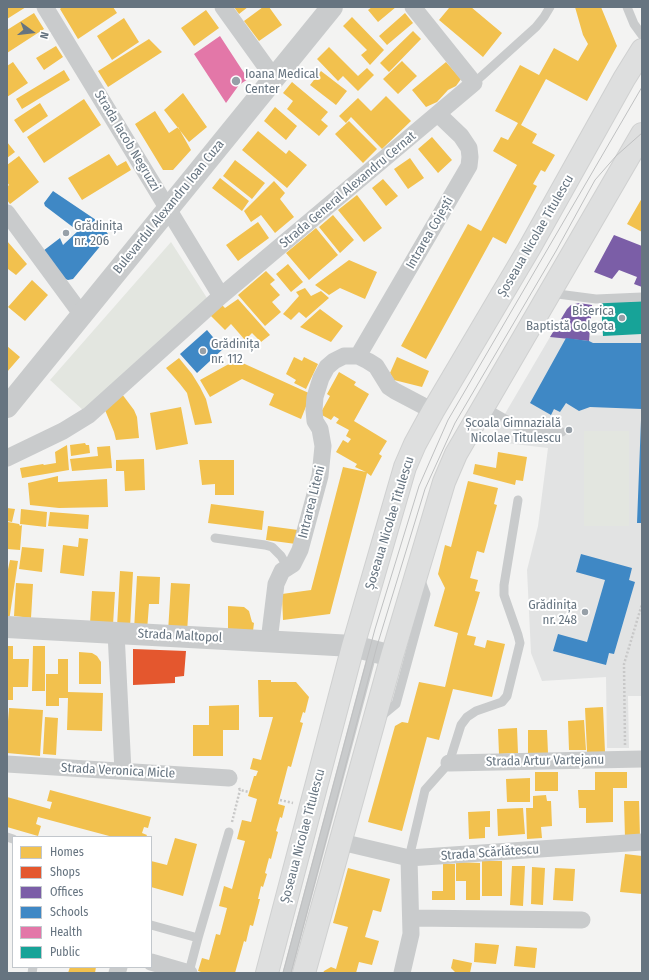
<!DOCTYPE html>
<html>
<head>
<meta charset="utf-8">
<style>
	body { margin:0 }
	#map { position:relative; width:649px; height:980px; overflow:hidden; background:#f3f3f2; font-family:"Fira Sans Condensed",sans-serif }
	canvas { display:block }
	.frame { position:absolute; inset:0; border:8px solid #667480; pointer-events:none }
	.legend { position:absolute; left:12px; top:836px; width:140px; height:132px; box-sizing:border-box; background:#fff; border:1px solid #c2c7cc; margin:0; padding:5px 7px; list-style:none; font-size:12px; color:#667480 }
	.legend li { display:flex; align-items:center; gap:8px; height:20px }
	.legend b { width:20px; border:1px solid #c2c7cc }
	.north { position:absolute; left:12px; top:12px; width:40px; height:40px; -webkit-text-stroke:3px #fff; paint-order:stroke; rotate:105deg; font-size:11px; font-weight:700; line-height:16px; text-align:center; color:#667480 }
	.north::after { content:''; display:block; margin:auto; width:14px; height:18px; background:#667480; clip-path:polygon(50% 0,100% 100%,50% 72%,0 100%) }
</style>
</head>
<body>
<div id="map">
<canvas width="649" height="980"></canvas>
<div class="frame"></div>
<ul class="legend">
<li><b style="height:11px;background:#f2c14e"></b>Homes</li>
<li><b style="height:11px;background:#e4572e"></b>Shops</li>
<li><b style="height:11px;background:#7b5ea7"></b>Offices</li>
<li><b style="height:11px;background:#3f88c5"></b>Schools</li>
<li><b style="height:11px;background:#e377a8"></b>Health</li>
<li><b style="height:11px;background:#17a398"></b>Public</li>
</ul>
<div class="north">N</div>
</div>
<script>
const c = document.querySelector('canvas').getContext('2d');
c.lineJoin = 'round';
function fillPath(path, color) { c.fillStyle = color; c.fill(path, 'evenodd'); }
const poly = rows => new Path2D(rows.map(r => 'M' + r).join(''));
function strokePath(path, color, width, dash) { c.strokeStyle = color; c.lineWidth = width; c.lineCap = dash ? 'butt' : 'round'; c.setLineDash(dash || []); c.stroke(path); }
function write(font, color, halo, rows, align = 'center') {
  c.font = font + ' "Fira Sans Condensed",sans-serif'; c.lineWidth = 4; c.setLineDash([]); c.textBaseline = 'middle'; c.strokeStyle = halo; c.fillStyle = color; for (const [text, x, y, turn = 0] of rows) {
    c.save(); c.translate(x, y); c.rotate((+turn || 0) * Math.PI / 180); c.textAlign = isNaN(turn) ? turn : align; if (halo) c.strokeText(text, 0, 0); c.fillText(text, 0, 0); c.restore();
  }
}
const built = poly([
	[642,334,642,696,628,696,629,748,607,748,606,677,542,681,531,653,527,570,538,526,548,448,489,441,550,337]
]);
const green = poly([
	[171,242,207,298,84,411,50,380],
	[584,431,629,431,629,526,584,526]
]);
const homes = poly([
	[7,7,26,7,7,19],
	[62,7,113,7,117,13,78,39,60,9],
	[234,7,248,7,239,14],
	[263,7,269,7,282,25,259,41,244,21],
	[372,7,396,7,378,22,368,10],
	[448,7,471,7,502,33,483,57,439,20,449,8],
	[575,7,601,7,617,46,587,101,546,79,521,125,537,134,532,143,555,155,545,172,541,170,533,184,537,186,506,244,493,237,426,359,401,346,468,224,481,231,517,165,493,151,501,137,508,140,518,123,495,111,520,65,539,75,554,48,578,61,588,44,583,35],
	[206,10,219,28,194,46,181,28],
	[34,13,44,29,7,53,7,30],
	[405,13,413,23,387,45,379,36],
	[352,17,384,50,370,65,361,55,367,50,343,26],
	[124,18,139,42,112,60,97,36],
	[413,31,421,39,389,72,380,63],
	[149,39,162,52,108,87,98,71],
	[56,46,63,57,44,70,36,58],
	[329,47,358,76,367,68,374,75,358,91,343,76,338,81,317,59],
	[402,61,417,76,398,94,383,79],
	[13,62,28,83,7,97,7,66],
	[446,62,461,79,456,86,448,90,437,102,426,107,412,90],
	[64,70,70,80,22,109,16,99],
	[321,71,347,91,336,105,310,85],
	[292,82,328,112,321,120,328,126,319,136,287,109,293,101,283,93],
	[183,93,207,127,189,142,164,110],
	[386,96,411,121,382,149,351,117,346,123,339,116,358,98,371,111],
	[84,99,101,125,44,163,27,137],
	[40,103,48,116,23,133,14,120],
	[275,107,297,126,286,140,264,121],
	[155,111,169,133,178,127,191,150,173,170,163,170,135,124],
	[349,121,377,149,363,163,335,134],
	[258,131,286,154,289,150,307,165,287,188,242,150],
	[432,137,452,160,438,173,418,149],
	[7,142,15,152,7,158],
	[109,154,117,166,126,161,131,170,82,200,68,178],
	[19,156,39,182,10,204,7,200,7,187,9,185,7,182,7,165],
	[410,158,424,178,408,189,394,169],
	[235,160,265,183,252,199,223,176],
	[220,178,249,201,242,211,212,188],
	[383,179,398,196,386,206,372,188],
	[274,181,285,193,280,199,294,217,275,233,261,215,251,222,244,211],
	[357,195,382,228,364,242,338,210],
	[642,198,642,232,627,224],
	[333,215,354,240,340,253,319,227],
	[258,222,269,238,238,261,226,245],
	[316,228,338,255,309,280,286,253],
	[7,241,27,264,16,275,8,269,7,270],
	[349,260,377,272,365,299,340,288,329,295,315,285],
	[288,264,303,282,291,292,276,274],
	[266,271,275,280,270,284,280,295,272,302,281,312,265,326,238,295],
	[32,280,48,295,25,321,8,307],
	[305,288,311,296,321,291,329,298,306,318,299,312,291,320,283,314,299,296,296,292],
	[238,299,270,335,261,342,252,333,245,340,231,324,225,330,210,315,221,304,225,308],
	[320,309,343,326,331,342,300,327],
	[7,346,20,357,7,372],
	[294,357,302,361,304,357,318,364,306,389,294,383,296,380,286,374],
	[397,357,429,371,422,387,394,380,390,373],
	[179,358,192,374,200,387,206,399,212,423,195,425,187,393,180,384,166,368],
	[236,360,311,394,301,419,269,405,274,394,242,379,210,397,200,380],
	[339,372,356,382,354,385,369,394,354,421,387,441,379,454,382,456,371,476,367,473,330,614,283,620,282,594,311,590,343,467,366,472,355,467,357,464,336,452,343,440,348,443,351,439,346,436,349,430,336,423,339,419,334,416,331,420,320,414,330,396,327,394],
	[122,394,134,410,137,417,139,438,116,440,114,432,105,410],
	[181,407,188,444,156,450,150,413],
	[85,443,86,445,89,445,90,453,71,456,70,445],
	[67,445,69,470,22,478,20,468,43,464,44,465,56,463,55,452],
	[110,446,112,468,72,471,70,459,98,456,97,447],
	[498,452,527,457,523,481,516,480,515,485,473,474,475,464,496,468],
	[144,459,145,490,125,491,124,471,116,471,116,460],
	[199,460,234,460,234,495,215,495,215,484,202,485],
	[58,476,58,482,107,479,108,507,59,508,30,505,28,483],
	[468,481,498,488,494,504,497,505,484,553,477,551,470,578,478,580,475,591,480,592,467,635,476,637,474,645,485,648,487,640,505,644,492,697,453,689,439,740,427,737,402,831,368,822,395,726,402,722,408,723,419,682,445,687,458,633,434,626,445,588,438,574,445,545,451,547],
	[211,504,264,511,262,530,208,523],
	[7,508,15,509,12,522,7,521],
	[21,509,47,512,46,527,20,524],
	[50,512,89,515,88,529,48,526],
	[8,522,19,524,20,526,22,525,20,550,7,549],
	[268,526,298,530,296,544,266,540],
	[79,538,88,539,84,576,60,573,63,545,78,547],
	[22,547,44,549,42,572,19,569],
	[10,560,18,561,9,621,7,620,7,574],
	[120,571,133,572,130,628,117,627],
	[137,576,160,577,159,604,149,604,147,631,134,630],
	[16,583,33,584,31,618,14,616],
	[171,583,190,584,187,633,168,632],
	[92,591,115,592,113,625,90,624],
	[228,606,244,607,249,611,252,622,254,623,253,631,228,630],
	[7,646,13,646,13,659,29,659,28,687,13,687,13,700,7,700],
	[33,646,45,646,45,691,32,691],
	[79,652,92,653,97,656,101,662,101,684,79,684],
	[58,659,68,659,68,692,103,693,102,731,67,730,68,698,59,698,59,706,46,706,46,674,58,674],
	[258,680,271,680,271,682,296,682,309,697,305,713,303,712,300,722,303,723,291,767,288,766,278,804,285,806,282,818,280,817,276,831,278,832,271,859,269,858,265,873,267,874,263,887,261,886,258,899,260,899,253,926,250,925,246,942,244,941,235,973,204,973,198,971,202,958,209,960,216,934,220,935,227,908,219,906,224,886,232,889,245,841,237,839,242,820,251,822,257,799,248,796,254,776,256,776,258,771,250,769,253,758,261,760,273,717,259,717],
	[239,705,239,730,223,730,223,756,193,756,193,725,209,725,209,706],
	[603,707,605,752,587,752,585,708],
	[9,708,43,710,40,756,7,753,7,734],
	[45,717,58,718,56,755,43,754],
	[584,720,586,750,569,750,568,721],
	[517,728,518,753,499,754,498,729],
	[528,730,547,730,548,753,528,753],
	[535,772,558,772,558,791,535,791],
	[595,772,627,772,627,788,613,788,613,822,586,823,586,808,579,808,578,790,595,790],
	[530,778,530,802,507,802,506,779],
	[50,790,151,817,148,828,144,827,142,833,147,835,146,837,113,837,38,817,36,824,41,826,38,836,7,827,7,797,50,809,52,802,47,801],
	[546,795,547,801,551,801,552,826,541,827,542,838,527,839,526,808,533,808,533,796],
	[624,801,639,801,640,837,625,838],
	[523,808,525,834,498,836,497,809],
	[490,811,490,827,485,827,485,838,469,839,468,812],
	[175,838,197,844,183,896,151,887,151,861,167,865],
	[625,854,642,856,642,894,620,892],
	[482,861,502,861,502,896,482,896],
	[456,862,480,863,480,900,466,900,466,881,456,881],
	[443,864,455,864,455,900,432,900,432,891,443,891],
	[512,866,525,866,523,906,510,905],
	[532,867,545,868,543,905,531,904],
	[348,868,390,879,381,912,373,910,365,937,379,941,372,965,359,962,356,973,323,973,324,971,331,967,336,969,348,927,333,923],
	[555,868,575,869,573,901,553,900],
	[475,943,499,945,496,964,474,962],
	[516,946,537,948,535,968,514,966],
	[453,959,472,963,470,973,456,973,451,968],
	[70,967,96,967,95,973,68,973]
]);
const shops = poly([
	[133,649,186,651,184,676,175,677,175,683,133,685]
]);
const offices = poly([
	[614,235,642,246,642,287,634,284,637,277,619,270,612,279,594,272],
	[579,303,592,305,589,341,550,337,567,309,571,305]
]);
const schools = poly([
	[53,191,99,222,108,234,107,238,73,279,68,280,60,277,43,251,60,238,63,245,78,231,45,206,44,203],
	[207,330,223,349,197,373,180,354],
	[566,338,589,341,593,343,642,343,642,409,590,407,579,411,566,403,560,412,554,409,551,415,530,403],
	[641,420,642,421,642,523,637,523],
	[581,554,632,568,629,580,635,582,614,654,609,653,606,665,553,651,558,634,587,642,605,580,576,572]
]);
const health = poly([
	[220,36,248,79,239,85,226,103,194,54]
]);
const public = poly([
	[642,301,642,334,603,336,601,302]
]);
const path = poly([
	[625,745,624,664,642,604],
	[239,788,240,790,249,792],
	[280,800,293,803],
	[232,822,240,790]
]);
const service = poly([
	[627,7,634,24,642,35],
	[474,83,536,27,544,17,550,7],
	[550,293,596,299,642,297],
	[484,407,519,427,562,432],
	[215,538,265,545,272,547,281,556,288,568],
	[379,718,396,704,426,594,420,578],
	[7,837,13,839],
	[409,858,425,790,449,763,461,725,467,717,476,711,502,702,507,696,520,643,518,635,504,595,504,585,518,500],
	[151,925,198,938],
	[189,972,198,938,229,832],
	[32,973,33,967],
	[287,973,373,651]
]);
const minor = poly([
	[45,7,221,296],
	[223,7,274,78],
	[7,213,82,315],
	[358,356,469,166,470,157,469,148,461,136,438,114],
	[7,458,63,431,89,415,221,296,474,83,413,7],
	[116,633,123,771],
	[269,641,276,584,282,571,293,564,300,550,320,476,323,446,320,429,315,421,314,410,315,397,321,378,327,367,334,361,344,356,358,356,368,361,376,366,389,387,395,391,433,411],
	[449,763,642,759],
	[7,764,229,778],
	[341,842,409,858,642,842],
	[411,918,582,920],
	[151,962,189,973],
	[117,973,119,967],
	[402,973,411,934,409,858]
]);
const tertiary = poly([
	[7,407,332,7],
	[7,627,353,646,392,656]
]);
const primary = poly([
	[267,973,353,646,405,467,415,444,433,411,530,247,624,79,642,50],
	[304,973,392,656,444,482,456,454,642,134]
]);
const tram = poly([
	[283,973,375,629,419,486,448,420,642,87],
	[291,973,377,646,425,489,455,423,556,251,595,180,616,156,642,133]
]);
const markers = [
	[236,81,5,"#97a0a8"],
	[66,233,4,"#97a0a8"],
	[622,318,4,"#97a0a8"],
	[203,351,4,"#97a0a8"],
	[569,430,4,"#97a0a8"],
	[585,612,4,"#97a0a8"]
];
const poiNames = [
	["Ioana Medical",245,74],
	["Center",245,89],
	["Grădinița",74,226],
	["nr. 206",74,241],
	["Biserica",614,311,"right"],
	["Baptistă Golgota",614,326,"right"],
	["Grădinița",211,344],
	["nr. 112",211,359],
	["Școala Gimnazială",561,423,"right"],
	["Nicolae Titulescu",561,438,"right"],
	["Grădinița",577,605,"right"],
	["nr. 248",577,620,"right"]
];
const streetNames = [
	["Strada Iacob Negruzzi",127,141,59],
	["Strada General Alexandru Cernat",348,190,-40],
	["Bulevardul Alexandru Ioan Cuza",169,207,-51],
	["Intrarea Cojești",430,233,-60],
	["Șoseaua Nicolae Titulescu",536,236,-60],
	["Intrarea Liteni",312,502,-76],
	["Șoseaua Nicolae Titulescu",390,523,-73],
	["Strada Maltopol",180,636,3],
	["Strada Artur Vartejanu",545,761,-1],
	["Strada Veronica Micle",118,771,3],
	["Șoseaua Nicolae Titulescu",303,836,-75],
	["Strada Scărlătescu",490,853,-4]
];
fillPath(built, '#e2e3e3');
fillPath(green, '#e3e6e0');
fillPath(homes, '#f2c14e');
fillPath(shops, '#e4572e');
fillPath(offices, '#7b5ea7');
fillPath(schools, '#3f88c5');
fillPath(health, '#e377a8');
fillPath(public, '#17a398');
strokePath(primary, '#cfd0d0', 24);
strokePath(path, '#c8c8c8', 2.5, [2, 2]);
strokePath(service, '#c9cbcc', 9);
strokePath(minor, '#c9cbcc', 17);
strokePath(tertiary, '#c9cbcc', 22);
strokePath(primary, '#dedfdf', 22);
strokePath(tram, '#bfc0c1', 1);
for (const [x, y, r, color] of markers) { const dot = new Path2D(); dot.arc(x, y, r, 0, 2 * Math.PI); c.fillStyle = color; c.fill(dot); strokePath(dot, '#fff', 1.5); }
write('13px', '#667480', '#fff', poiNames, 'left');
write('13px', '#667480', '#fff', streetNames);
</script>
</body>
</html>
